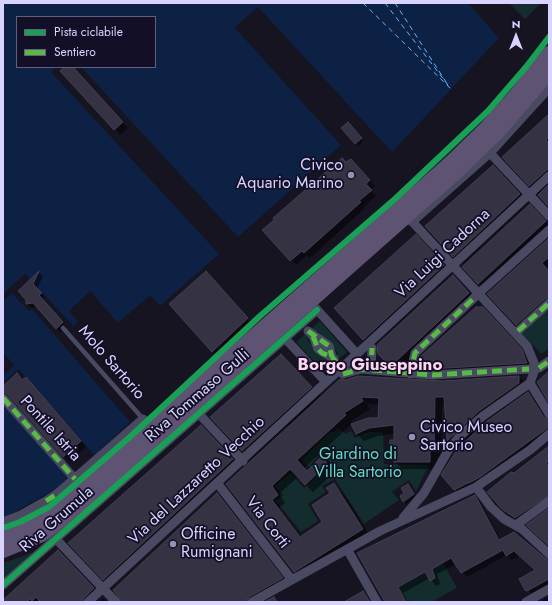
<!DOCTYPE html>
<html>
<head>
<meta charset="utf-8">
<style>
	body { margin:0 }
	#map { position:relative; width:552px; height:605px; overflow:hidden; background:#161421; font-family:Jost,sans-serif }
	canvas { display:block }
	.frame { position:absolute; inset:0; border:4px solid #d9d4ff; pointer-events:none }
	.legend { position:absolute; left:16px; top:16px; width:140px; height:52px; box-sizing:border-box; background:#130f26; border:1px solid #625e7d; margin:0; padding:5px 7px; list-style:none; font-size:12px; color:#d9d4ff }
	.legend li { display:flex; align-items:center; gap:8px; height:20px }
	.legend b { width:20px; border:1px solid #625e7d }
	.north { position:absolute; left:496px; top:16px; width:40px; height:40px; -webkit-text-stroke:3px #130f26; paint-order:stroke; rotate:0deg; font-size:11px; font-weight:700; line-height:16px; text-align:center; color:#d9d4ff }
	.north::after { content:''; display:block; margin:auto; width:14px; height:18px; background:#d9d4ff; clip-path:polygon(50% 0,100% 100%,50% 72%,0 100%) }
</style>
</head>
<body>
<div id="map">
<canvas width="552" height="605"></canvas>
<div class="frame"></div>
<ul class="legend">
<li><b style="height:5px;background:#1a9f57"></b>Pista ciclabile</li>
<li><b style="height:5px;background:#58b947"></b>Sentiero</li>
</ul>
<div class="north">N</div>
</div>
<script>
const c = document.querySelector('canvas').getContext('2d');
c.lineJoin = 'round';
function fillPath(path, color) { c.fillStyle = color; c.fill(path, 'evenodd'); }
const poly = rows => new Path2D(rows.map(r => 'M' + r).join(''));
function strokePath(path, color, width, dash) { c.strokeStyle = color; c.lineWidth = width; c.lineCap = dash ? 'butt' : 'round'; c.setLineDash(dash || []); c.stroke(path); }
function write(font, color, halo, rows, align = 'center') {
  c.font = font + ' Jost,sans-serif'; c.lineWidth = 3.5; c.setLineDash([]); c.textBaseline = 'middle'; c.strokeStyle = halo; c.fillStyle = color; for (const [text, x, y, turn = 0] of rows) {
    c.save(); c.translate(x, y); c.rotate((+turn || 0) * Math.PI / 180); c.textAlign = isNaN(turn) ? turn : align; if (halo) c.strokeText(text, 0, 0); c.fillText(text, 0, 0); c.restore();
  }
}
const green = poly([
	[509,3,541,3,525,19],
	[527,68,530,70,476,131,409,192,407,189,484,117],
	[382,212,384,215,331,260,325,260],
	[549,309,549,349,541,354,522,334],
	[320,321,347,352,338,360,334,357,338,353,318,331,313,334,310,330],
	[307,333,310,337,307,340,328,362,331,359,335,363,324,372,296,342],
	[338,428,346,434,351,431,355,438,368,432,383,432,384,464,429,465,416,491,409,480,392,492,399,500,364,524,335,479,322,486,326,492,308,504,318,521,301,532,276,501,283,495,275,486,291,473,304,488,330,463,323,451,309,467,302,460,330,432,334,432],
	[37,551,3,580,3,563],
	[443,563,457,588,431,602,411,602,410,600,406,602,396,588]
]);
const water = poly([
	[3,3,468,3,499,38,392,152,258,7,235,27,236,29,341,145,238,237,81,67,155,67,155,17,17,17,17,67,57,67,51,72,219,254,160,306,150,295,118,323,90,291,69,311,78,322,73,326,25,274,3,294],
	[12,293,29,311,32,309,130,422,94,455,19,369,3,382,3,376,14,365,3,352,3,301],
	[3,402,69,477,56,489,3,518]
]);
const shadow = poly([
	[66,67,72,67,128,128,120,135],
	[549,114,549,206,503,157],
	[350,126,363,141,358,146,356,143],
	[342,159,346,164,356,165,375,186,370,190,376,196,364,207,365,208,310,258,307,255,296,265,264,230,276,220,274,218],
	[502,175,528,203,462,264,454,256],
	[530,205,549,225,549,234,487,292,463,267],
	[549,239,549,309,523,331,516,324],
	[424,244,451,274,372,347,335,308],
	[39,273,43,276,37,289,45,297,42,299,66,327,60,332,38,307,31,308,27,304,28,300,19,291],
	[209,275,250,322,215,353,170,304],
	[459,282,474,298,397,371,395,370,379,354],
	[491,316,530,359,534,371,442,377,430,366],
	[289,364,321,396,340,380,442,382,519,377,527,384,527,391,477,428,479,429,528,393,536,401,549,420,549,441,488,485,463,498,443,475,467,438,455,448,448,440,445,405,442,405,441,458,437,457,437,469,402,469,395,462,395,457,390,453,395,441,395,434,377,436,364,441,357,434,352,424,304,468,308,472,323,457,331,464,335,472,313,492,298,477,279,494,285,503,279,508,301,537,324,522,334,484,346,497,370,537,302,579,227,485,289,426,288,425,251,459,212,417],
	[367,404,380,405,379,419,353,424,351,421,370,409],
	[17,375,23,381,31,383,86,447,70,462,13,399,3,394,3,388],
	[208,434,239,467,111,586,69,543],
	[549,446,549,505,522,524,510,516,489,492],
	[408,485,416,497,406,504,404,501],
	[217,494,290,586,261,602,122,602],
	[474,496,480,502,501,540,549,561,549,587,533,595,528,590,536,571,520,556,512,560,507,555,467,577,456,564,437,574,440,584,436,586,430,578,403,593,408,602,385,602,358,554],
	[66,559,101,596,95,602,3,602],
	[549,597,549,602,540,602],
	[103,598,107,602,98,602]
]);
const ferry = poly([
	[363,3,451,89],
	[385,3,448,85],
	[395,3,446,82]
]);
const building = poly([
	[64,67,73,67,123,122,114,130,60,71,64,67],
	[549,114,549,136,546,140,549,143,549,168,529,186,502,157,549,114],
	[348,122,362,138,355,144,341,128,348,122],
	[342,158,346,162,351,159,370,180,366,184,372,190,359,201,361,202,304,253,302,251,290,261,262,230,274,220,273,218,342,158],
	[493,165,520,194,453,257,425,226,493,165],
	[549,184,549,207,538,195,549,184],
	[530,204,546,221,478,284,462,267,530,204],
	[416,234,444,265,363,340,334,308,416,234],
	[549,238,549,257,542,263,549,271,549,297,545,299,516,325,487,294,549,238],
	[39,271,33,284,42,293,39,295,63,322,56,329,33,303,26,304,26,300,18,291,39,271],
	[206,271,248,318,212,352,169,304,206,271],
	[453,275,469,293,391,366,389,365,378,354,377,345,453,275],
	[476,307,483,307,522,349,527,363,431,369,420,357,476,307],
	[281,354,312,387,242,451,210,417,281,354],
	[549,371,549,403,537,382,549,371],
	[17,373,22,380,26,377,81,441,63,457,7,394,3,392,3,386,17,373],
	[358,376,442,381,519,376,519,383,479,411,447,441,444,397,435,397,434,451,430,450,430,462,394,462,394,453,389,453,390,440,394,440,394,425,369,428,356,434,351,424,368,418,378,418,379,398,361,397,363,401,344,413,346,415,297,460,307,471,323,455,327,464,305,485,290,469,272,486,278,495,272,500,300,537,322,522,312,505,330,493,326,488,334,483,363,529,294,572,226,484,340,379,345,380,358,376],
	[528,392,544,417,549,420,549,427,480,477,469,483,467,482,468,483,454,490,441,475,458,448,487,421,528,392],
	[201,425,233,459,103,580,68,543,201,425],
	[549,446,549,461,546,463,549,468,549,495,515,518,502,509,487,492,511,472,514,473,549,446],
	[408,484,414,494,403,502,400,496,404,493,401,488,408,484],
	[217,493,283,578,249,597,246,602,122,602,113,590,217,493],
	[475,495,499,540,514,532,545,558,549,560,549,579,527,591,525,590,519,579,535,570,514,551,506,556,503,550,461,573,451,558,432,569,435,578,430,581,425,572,398,587,406,602,385,602,357,553,475,495],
	[549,508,549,546,526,525,549,508],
	[58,550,94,588,84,598,82,602,40,602,36,597,32,601,30,599,26,602,3,602,3,600,58,550],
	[363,591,370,602,344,602,363,591],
	[274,597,277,602,264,602,274,597]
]);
const lane = poly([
	[63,328,144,420]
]);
const street = poly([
	[490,153,549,216],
	[406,212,407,216,527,346,534,363,535,369,530,383],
	[412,222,490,153,549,88],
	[302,293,357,354,326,382,278,331,302,293],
	[478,294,549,230],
	[308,331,329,346,332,357],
	[518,331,549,303],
	[313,336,318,349,334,359],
	[357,354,549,176],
	[539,368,549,361],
	[371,370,372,348],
	[343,374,361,369,433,375,529,369],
	[410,374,415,353,475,297],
	[530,383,549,414],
	[3,398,75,479],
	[199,414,243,461],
	[218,484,292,580],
	[476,487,491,507,504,519,522,529,549,554],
	[46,501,58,493,143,419],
	[403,518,424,493,449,449,460,436,483,416,530,383],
	[3,522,21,515,46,501,48,505],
	[516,525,549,501],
	[56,539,116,602],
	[347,549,377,602],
	[3,585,317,310],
	[88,602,326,382],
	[252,602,380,531,476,487,530,450,549,434],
	[526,602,549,589]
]);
const primary = poly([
	[3,539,44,521,451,162,486,128,514,97,549,53],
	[3,551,42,535,74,511,458,171,500,130,549,73]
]);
const quiet = poly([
	[308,331,329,346,332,357],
	[518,331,549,303],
	[313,336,318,349,322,353,332,357,336,362],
	[539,368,549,361],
	[371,370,372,348],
	[343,374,361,369,433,375,529,369],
	[410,374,415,353,475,297],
	[3,398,75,479],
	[46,501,57,494]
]);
const cycleway = poly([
	[3,528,20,522,49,507,131,436,260,316,396,198,488,111,526,67,549,37],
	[3,585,317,310]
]);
const markers = [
	[351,175,4,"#9591b1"],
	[412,437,4,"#9591b1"],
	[173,544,4,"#9591b1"]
];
const poiNames = [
	["Civico",343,166,"right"],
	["Aquario Marino",343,184,"right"],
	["Civico Museo",420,428],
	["Sartorio",420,446],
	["Officine",181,535],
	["Rumignani",181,553]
];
const streetNames = [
	["Via Luigi Cadorna",443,254,-43],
	["Molo Sartorio",111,363,49],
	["Riva Tommaso Gulli",198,396,-41],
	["Pontile Istria",50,429,48],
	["Via del Lazzaretto Vecchio",197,481,-43],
	["Riva Grumula",57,520,-41],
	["Via Corti",267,523,52]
];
const parkNames = [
	["Giardino di",358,455],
	["Villa Sartorio",358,473]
];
const neighbourhoodNames = [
	["Borgo Giuseppino",370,366]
];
fillPath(green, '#132c2d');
fillPath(water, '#0d2144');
fillPath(shadow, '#0007');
strokePath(ferry, '#62b6ff', 1, [5, 4]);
fillPath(building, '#343243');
strokePath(building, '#433f54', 1);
strokePath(lane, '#4a4962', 4.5);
strokePath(street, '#4a4962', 9);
strokePath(primary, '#5e5373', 14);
strokePath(quiet, '#58b947', 5, [10, 5]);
strokePath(cycleway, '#1a9f57', 6);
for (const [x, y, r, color] of markers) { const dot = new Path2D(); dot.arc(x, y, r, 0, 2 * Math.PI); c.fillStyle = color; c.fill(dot); strokePath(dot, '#130f26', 1.5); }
write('16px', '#d9d4ff', '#130f26', poiNames, 'left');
write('16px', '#d9d4ff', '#130f26', streetNames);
write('16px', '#5fe0c0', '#130f26', parkNames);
write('bold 17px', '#ffd6f0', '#130f26', neighbourhoodNames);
</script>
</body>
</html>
